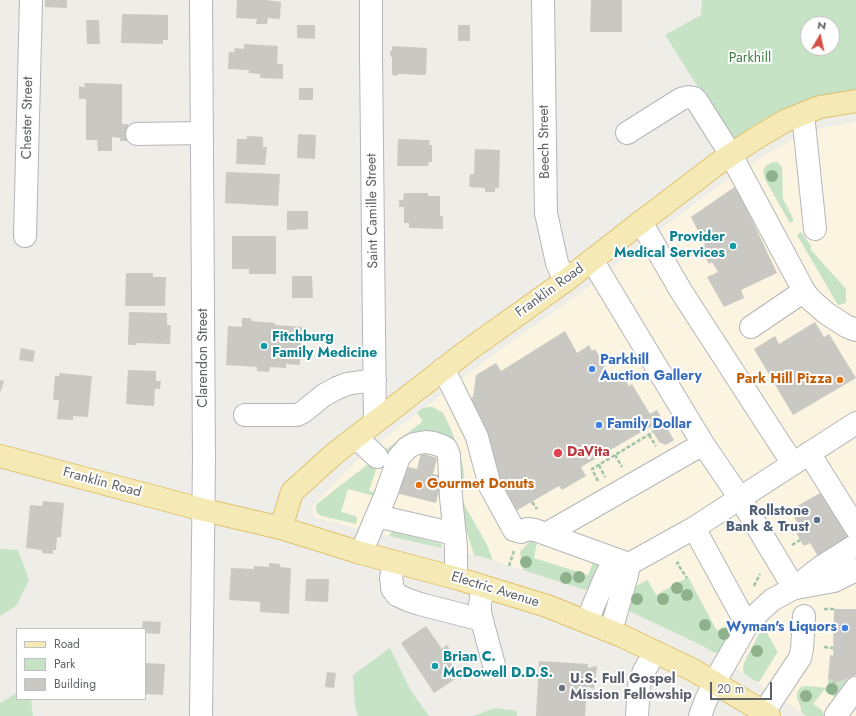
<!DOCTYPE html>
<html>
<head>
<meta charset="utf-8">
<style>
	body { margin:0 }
	#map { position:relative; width:856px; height:716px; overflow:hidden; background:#eeede7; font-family:Jost,sans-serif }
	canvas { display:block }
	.legend { position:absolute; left:16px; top:628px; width:130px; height:72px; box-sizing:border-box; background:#fff; border:1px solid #bfc0c1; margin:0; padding:5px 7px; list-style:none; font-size:12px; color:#5e6165 }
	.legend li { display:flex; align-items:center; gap:8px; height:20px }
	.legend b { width:20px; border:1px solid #bfc0c1 }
	.north { position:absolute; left:800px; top:16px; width:40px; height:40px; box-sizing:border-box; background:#fff; border:1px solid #bfc0c1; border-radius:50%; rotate:9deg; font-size:11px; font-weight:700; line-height:16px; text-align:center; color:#5e6165 }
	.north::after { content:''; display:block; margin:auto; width:14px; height:18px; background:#d45147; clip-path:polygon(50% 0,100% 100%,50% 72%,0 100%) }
	.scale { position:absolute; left:710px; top:682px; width:62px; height:18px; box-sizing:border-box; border:2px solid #5e6165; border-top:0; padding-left:5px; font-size:12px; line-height:14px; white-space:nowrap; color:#5e6165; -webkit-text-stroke:3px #fff; paint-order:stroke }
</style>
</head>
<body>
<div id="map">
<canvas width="856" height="716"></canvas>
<ul class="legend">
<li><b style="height:5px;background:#f5eab5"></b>Road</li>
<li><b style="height:11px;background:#c7e3c6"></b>Park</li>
<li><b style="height:11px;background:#cac8c3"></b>Building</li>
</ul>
<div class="north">N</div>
<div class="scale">20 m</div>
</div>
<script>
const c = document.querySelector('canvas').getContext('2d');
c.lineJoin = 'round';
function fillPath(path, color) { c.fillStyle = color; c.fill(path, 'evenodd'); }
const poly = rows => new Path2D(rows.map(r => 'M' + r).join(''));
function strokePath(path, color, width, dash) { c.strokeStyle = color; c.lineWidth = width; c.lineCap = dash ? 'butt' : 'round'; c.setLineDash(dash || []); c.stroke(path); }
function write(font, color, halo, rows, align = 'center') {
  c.font = font + ' Jost,sans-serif'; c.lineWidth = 4; c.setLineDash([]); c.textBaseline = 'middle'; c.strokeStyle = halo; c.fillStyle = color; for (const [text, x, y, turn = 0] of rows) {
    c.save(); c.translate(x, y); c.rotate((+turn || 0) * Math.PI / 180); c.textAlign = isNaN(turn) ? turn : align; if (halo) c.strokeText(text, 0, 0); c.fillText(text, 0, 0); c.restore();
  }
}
const commercial = poly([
	[856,122,856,716,806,716,703,646,581,588,493,560,445,547,370,532,314,517,312,507,359,458,486,360,579,294,678,216,724,182,757,160,789,141,821,128]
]);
const green = poly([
	[702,0,856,0,856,101,738,150,665,35,701,15],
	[808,24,832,24,832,48,808,48],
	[777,162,782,167,783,199,794,220,790,223,766,181,764,176,763,171,766,166,771,163],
	[801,232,811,246,811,250,846,289,846,303,838,305,797,235],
	[430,407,433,407,443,413,450,427,460,453,463,467,464,474,462,496,465,506,486,543,493,560,474,555,461,513,451,448,396,456,383,452,422,422,422,420,417,413,423,408],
	[374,464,377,466,369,491,376,493,374,496,348,489,341,512,356,516,357,519,356,524,322,516,317,513,316,509,316,505,318,503,367,465],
	[392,532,394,532,438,543,441,544,442,548,389,536],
	[533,539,537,542,534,558,588,575,593,563,595,561,599,562,591,587,585,590,523,570,520,552,530,541],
	[0,549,18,550,29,580,16,606,0,616],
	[688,577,717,631,729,624,731,624,733,626,733,635,722,652,714,653,703,646,631,612,627,605,631,589,647,580,649,582,656,595],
	[765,629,777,651,777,653,759,682,757,682,744,674,743,668,744,663,758,635],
	[390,648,411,691,429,716,358,716,355,706,353,675],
	[849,678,847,683,838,699,824,690,813,704,822,710,825,716,806,716,801,712,801,708,797,698,797,692,801,687,806,686,828,688,828,679,833,680,833,685],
	[17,693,17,699,31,699,33,716,0,716,0,703],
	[495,708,517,711,517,716,473,716]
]);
const building = poly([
	[45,0,67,0,67,8,45,7],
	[237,0,266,0,281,2,280,19,268,18,267,24,256,24,257,19,236,18],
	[591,0,622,0,622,32,590,32],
	[122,14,168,15,168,40,163,40,163,44,121,43],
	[86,20,99,20,100,44,87,44],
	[297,25,315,25,315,39,297,38],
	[458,25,470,25,470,41,458,41],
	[244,44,278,46,277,64,283,64,283,79,260,78,260,74,248,73,249,70,228,69,229,52,234,52,235,48,244,49],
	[392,46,427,48,426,75,398,74,396,76,393,75,392,74,392,58,390,54,390,51,392,50],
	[84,83,122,84,122,124,128,124,128,141,120,141,120,138,112,137,112,151,98,151,97,140,86,140,86,99,79,99,79,86,85,87],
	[299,88,313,88,313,100,299,100],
	[298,134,316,135,315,159,297,158],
	[247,136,263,137,263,147,267,147,265,165,236,164,237,139,247,139],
	[398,139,430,140,429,145,432,145,432,162,429,162,428,166,397,166],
	[475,149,500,150,499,188,495,188,495,192,485,192,485,188,469,187,470,174,474,174],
	[226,172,280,174,278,206,225,203],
	[736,186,777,273,741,290,744,298,724,307,707,277,718,272,712,262,709,264,700,248,705,245,691,217],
	[404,193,428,193,428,196,440,196,440,216,443,216,443,229,409,228,409,223,404,223,404,207,399,207,399,200,403,200],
	[287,211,308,211,308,229,287,230],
	[232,236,276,236,276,274,249,274,249,269,232,269],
	[126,273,153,273,153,277,166,277,165,306,125,306],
	[292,276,312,276,313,298,292,298],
	[129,312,167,313,167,325,171,325,170,344,137,343,136,345,130,345,128,344],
	[242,318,251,318,251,321,275,323,275,325,302,327,300,365,286,364,286,368,270,367,269,372,257,371,257,367,226,365,228,326,242,327],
	[815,322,824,337,829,334,856,378,793,415,754,349,775,336,779,344],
	[565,331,577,353,589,345,592,351,595,349,612,378,621,372,629,386,632,384,650,414,657,410,674,440,666,445,659,442,650,427,581,467,586,476,562,490,559,486,514,512,497,483,464,403,473,397,476,375,496,363,501,371],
	[21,348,35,351,33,362,19,360],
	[128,370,156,371,156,381,161,381,160,389,155,389,154,406,126,404],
	[60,373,92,376,88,417,73,416,73,420,57,419,59,400,53,400,55,376,59,376],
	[0,380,4,381,0,393],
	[421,453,437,458,433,474,443,476,436,503,396,493,403,466,417,469],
	[822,492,852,542,820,560,810,543,804,546,800,540,796,532,801,529,790,510],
	[43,501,64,503,61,537,57,537,56,550,53,550,53,554,42,553,42,550,26,548,30,505,42,506],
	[269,563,280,564,280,567,291,568,289,614,260,612,260,602,229,600,231,568,254,569,254,566,269,567],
	[306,579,329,579,328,602,305,601],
	[834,609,856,609,856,675,832,685,833,680,828,679,830,655,833,656],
	[143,621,161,622,160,634,145,633,145,629,142,629],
	[426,626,442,649,447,645,453,653,447,657,460,676,434,693,401,643],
	[539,661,588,664,588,668,597,666,594,689,587,686,585,716,536,716],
	[145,663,165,664,163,695,145,694],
	[327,672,336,673,334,688,325,687]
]);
const path = poly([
	[649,435,656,446],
	[615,455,622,467],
	[599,465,605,477],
	[598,481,592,469,653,432],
	[532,502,537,509],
	[792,545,800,540],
	[679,562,677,563,687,578],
	[509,566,514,551],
	[754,586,760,574],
	[824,609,834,609],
	[824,647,833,648]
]);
const minor = poly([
	[371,0,371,56,375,421],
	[543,0,546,213,557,263,565,281],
	[803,114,815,229],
	[627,133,681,99,688,97,694,98,697,101,731,155,804,291,810,299,826,313,846,326,856,330],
	[137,134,202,133],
	[641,222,681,291,793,464],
	[25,236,31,0],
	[592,260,703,444,740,498,794,588,772,600,759,612,747,625,714,683,706,700,700,716],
	[751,327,804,291],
	[443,369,452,386,477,437,490,486,514,530,521,532,527,529,535,530,629,564],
	[245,415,297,415,303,412,324,395,337,388,347,384,360,382,375,380],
	[356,437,377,457],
	[809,453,856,528],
	[377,516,455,534],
	[694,528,747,625],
	[546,534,703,444],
	[361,553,386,494,399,457,407,448,414,444,426,442,433,443,442,446,446,448,449,455,451,497,456,547,456,578],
	[394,562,391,578,392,584,392,588,397,595,408,600,420,604,482,620],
	[483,587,480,604,480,613,494,665],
	[794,588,821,567,856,545],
	[796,588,834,581,856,570],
	[587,621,605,578,608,572,614,568,620,565,629,564,694,528,856,423],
	[611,631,627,575,629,564],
	[764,712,800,658,802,649,804,616],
	[836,715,856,688],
	[201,716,204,459,201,0],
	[637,716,639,686,641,679,644,671,655,652]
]);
const major = poly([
	[0,456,204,510,281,528,361,553,456,578,547,606,622,636,693,670,757,708,769,716],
	[281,528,292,492,334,454,467,351,565,281,641,222,717,164,753,140,785,121,820,107,856,101]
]);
const trees = [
	[772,176],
	[526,562],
	[579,577],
	[566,578],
	[677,588],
	[687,595],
	[637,599],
	[663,599],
	[705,625],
	[724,634],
	[757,651],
	[832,689],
	[806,696]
];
const markers = [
	[733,246,4,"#0f9aa8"],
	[264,346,4,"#0f9aa8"],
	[592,369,4,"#3f7fe0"],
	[840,380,4,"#e8710a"],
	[599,425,4,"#3f7fe0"],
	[558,453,5,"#e0444e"],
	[419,485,4,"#e8710a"],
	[817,520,4,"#5c6f8a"],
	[845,628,4,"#3f7fe0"],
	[435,666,4,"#0f9aa8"],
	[562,688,4,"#6b7280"]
];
const parkNames = [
	["Parkhill",750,59]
];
const streetNames = [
	["Chester Street",28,118,-89],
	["Beech Street",545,142,-91],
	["Saint Camille Street",373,211,-91],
	["Franklin Road",550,291,-36],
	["Clarendon Street",204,358,-90],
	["Franklin Road",102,483,15],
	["Electric Avenue",495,590,17]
];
const cultureNames = [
	["Provider",725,238,"right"],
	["Medical Services",725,254,"right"],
	["Fitchburg",272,338],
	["Family Medicine",272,354],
	["Brian C.",443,658],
	["McDowell D.D.S.",443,674]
];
const shopNames = [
	["Parkhill",600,361],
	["Auction Gallery",600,377],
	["Family Dollar",607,425],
	["Wyman's Liquors",837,628,"right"]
];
const foodNames = [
	["Park Hill Pizza",832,380],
	["Gourmet Donuts",427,485,"left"]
];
const healthNames = [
	["DaVita",567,453]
];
const serviceNames = [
	["Rollstone",809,512],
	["Bank & Trust",809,528]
];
const worshipNames = [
	["U.S. Full Gospel",570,680],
	["Mission Fellowship",570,696]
];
fillPath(commercial, '#faf4e0');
fillPath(green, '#c7e3c6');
fillPath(building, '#cac8c3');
strokePath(minor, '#b4b6b9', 24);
strokePath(major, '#e0c06e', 24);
strokePath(path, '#a0c3aa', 2.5, [4, 2]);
strokePath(minor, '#fff', 22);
strokePath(major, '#f5eab5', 22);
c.fillStyle = '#8fb28d';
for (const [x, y] of trees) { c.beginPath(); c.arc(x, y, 6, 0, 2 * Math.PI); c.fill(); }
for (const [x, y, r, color] of markers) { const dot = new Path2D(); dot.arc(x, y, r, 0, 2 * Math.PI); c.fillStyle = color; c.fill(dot); strokePath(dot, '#fff', 1.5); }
write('14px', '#418143', '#fff', parkNames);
write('14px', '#5e6165', '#fff', streetNames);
write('bold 14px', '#0d838f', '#fff', cultureNames, 'left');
write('bold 14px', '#366cbe', '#fff', shopNames, 'left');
write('bold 14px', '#c56008', '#fff', foodNames, 'right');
write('bold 14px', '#be3a42', '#fff', healthNames, 'left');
write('bold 14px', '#4e5e75', '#fff', serviceNames, 'right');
write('bold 14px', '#5b616d', '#fff', worshipNames, 'left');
</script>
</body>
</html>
